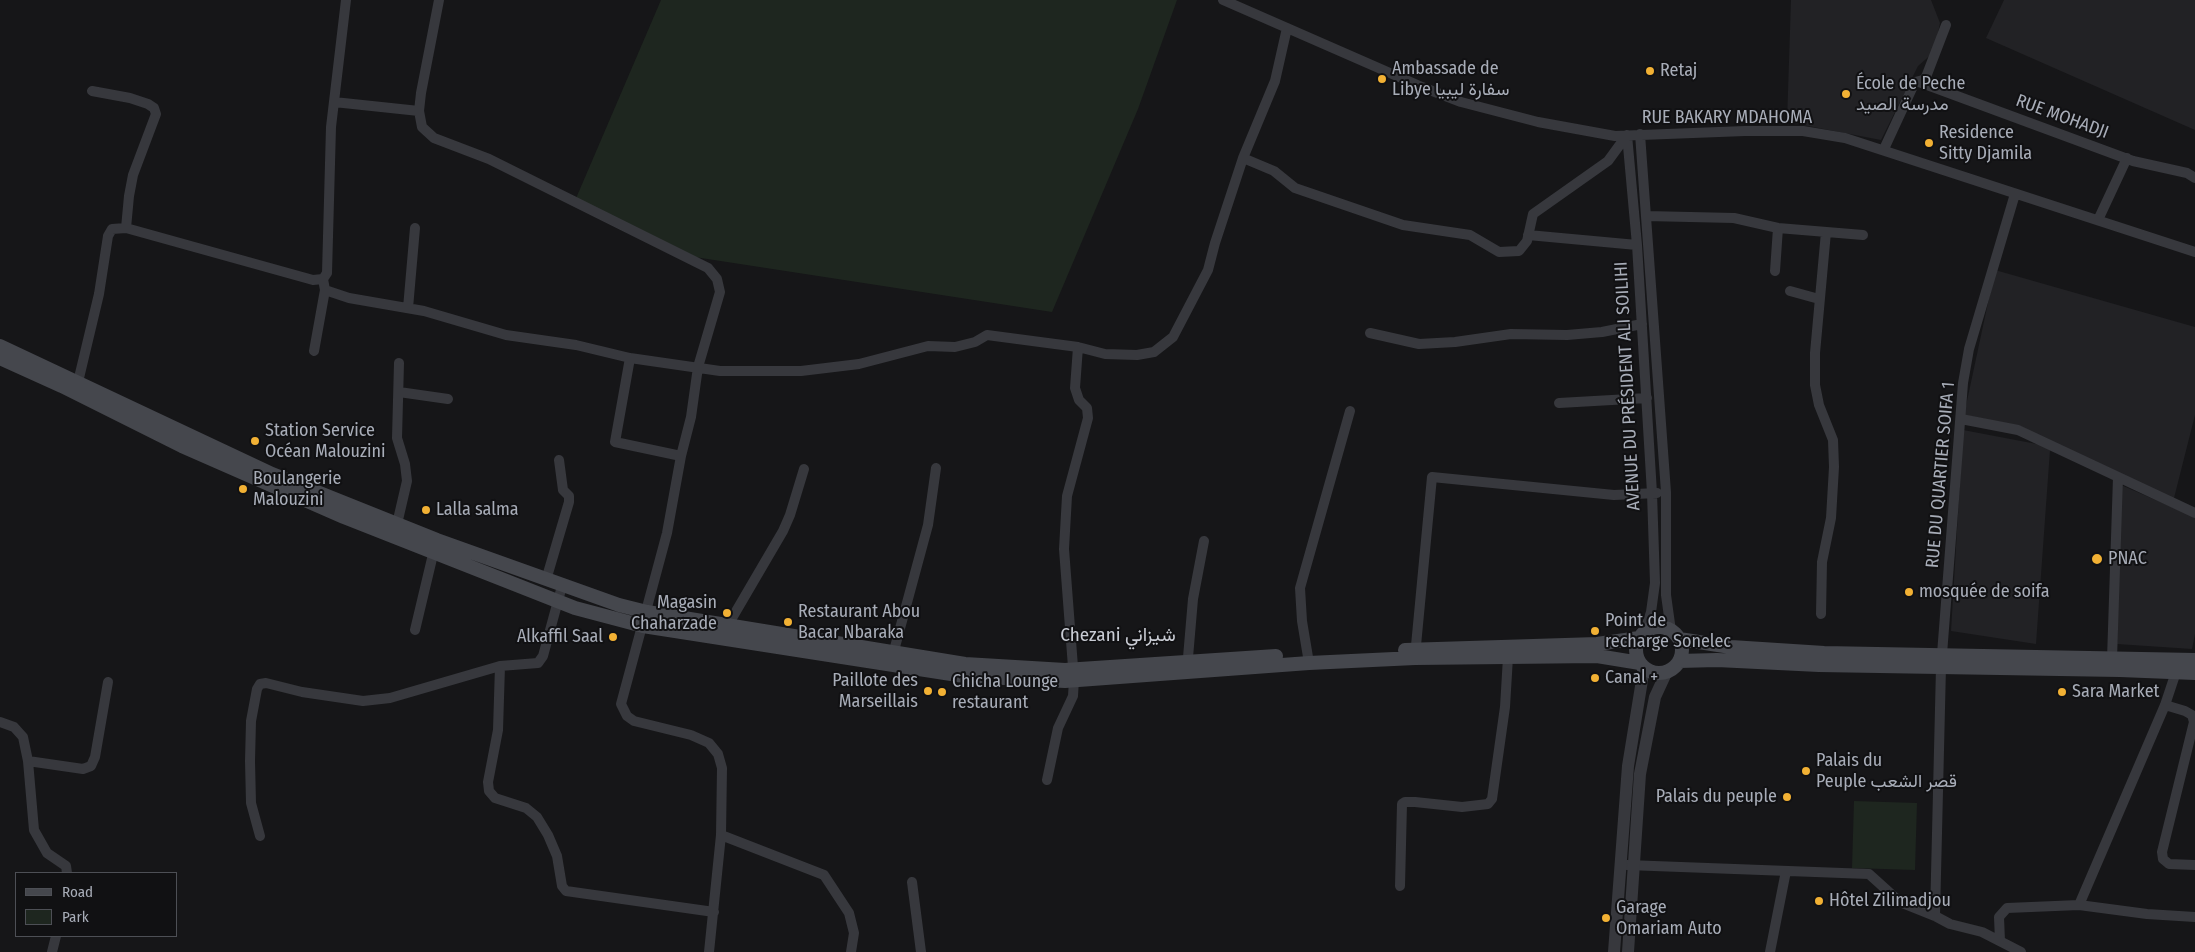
<!DOCTYPE html>
<html>
<head>
<meta charset="utf-8">
<style>
	body { margin:0 }
	#map { position:relative; width:2195px; height:952px; overflow:hidden; background:#161618; font-family:"Fira Sans Condensed",sans-serif }
	canvas { display:block }
	.legend { position:absolute; left:15px; top:872px; width:162px; height:65px; box-sizing:border-box; background:#111113; border:1px solid #4d4f55; margin:0; padding:6px 9px; list-style:none; font-size:15px; color:#a8adb8 }
	.legend li { display:flex; align-items:center; gap:10px; height:25px }
	.legend b { width:25px; border:1px solid #4d4f55 }
</style>
</head>
<body>
<div id="map">
<canvas width="2195" height="952"></canvas>
<ul class="legend">
<li><b style="height:6px;background:#45474d"></b>Road</li>
<li><b style="height:14px;background:#1e261f"></b>Park</li>
</ul>
</div>
<script>
const c = document.querySelector('canvas').getContext('2d');
c.lineJoin = 'round';
function fillPath(path, color) { c.fillStyle = color; c.fill(path, 'evenodd'); }
const poly = rows => new Path2D(rows.map(r => 'M' + r).join(''));
function strokePath(path, color, width, dash) { c.strokeStyle = color; c.lineWidth = width; c.lineCap = dash ? 'butt' : 'round'; c.setLineDash(dash || []); c.stroke(path); }
function write(font, color, halo, rows, align = 'center') {
  c.font = font + ' "Fira Sans Condensed",Vazirmatn,sans-serif'; c.lineWidth = 4; c.setLineDash([]); c.textBaseline = 'middle'; c.strokeStyle = halo; c.fillStyle = color; for (const [text, x, y, turn = 0] of rows) {
    c.save(); c.translate(x, y); c.rotate((+turn || 0) * Math.PI / 180); c.textAlign = isNaN(turn) ? turn : align; if (halo) c.strokeText(text, 0, 0); c.fillText(text, 0, 0); c.restore();
  }
}
const built = poly([
	[1791,0,1931,0,1940,23,1934,52,1918,66,1881,140,1787,122],
	[2004,0,2195,0,2195,130,1986,38],
	[1995,270,2195,327,2195,415,2173,502,2020,426,1964,415],
	[1963,430,2042,445,2050,450,2036,644,1951,631],
	[2121,485,2195,517,2195,634,2192,649,2117,644]
]);
const green = poly([
	[661,0,1177,0,1138,109,1052,312,688,256,574,203],
	[1854,801,1917,803,1915,870,1852,868]
]);
const minor = poly([
	[346,0,331,127,327,273,323,279,325,290,349,298,424,311,506,335,576,345,630,358,720,371,801,371,859,364,928,346,955,347,975,342,987,335,1078,347,1105,354,1137,355,1154,352,1173,337,1208,270,1215,243,1243,158,1275,81,1287,28],
	[439,0,421,93,419,111,422,127,434,138,489,159,708,268,717,279,720,292,698,367,691,417,681,456,667,533,621,704,627,716,634,721,691,735,709,743,718,754,722,768,721,835,709,952],
	[1223,0,1422,87,1461,102,1538,122,1615,136,1745,131,1803,131,1845,138,2195,252],
	[1919,82,2133,161,2187,173,2195,178],
	[92,91,130,98,148,104,154,108,156,114,133,175,129,196,126,228],
	[334,102,419,111],
	[1640,134,1666,492,1666,595,1671,631],
	[1627,135,1637,245,1652,493,1655,583,1651,612,1644,633],
	[1884,149,1915,82,1923,80,1926,77,1946,25],
	[1243,158,1274,171,1295,188,1403,225,1470,235,1499,252,1519,251,1527,241,1533,214,1608,161,1627,135],
	[1646,216,1734,218,1778,228,1863,235],
	[2098,220,2127,158],
	[1528,235,1637,245],
	[1775,271,1778,228],
	[1790,291,1819,299],
	[408,308,415,228],
	[1370,333,1419,344,1455,342,1511,334,1567,335,1602,332,1642,324],
	[314,351,325,290],
	[630,358,615,442,681,456],
	[78,382,99,294,108,236,112,229,126,228,313,280,323,279],
	[399,392,448,399],
	[1559,403,1647,398],
	[1961,419,2018,430,2195,513],
	[397,524,407,481,405,464,397,438,399,363],
	[546,580,569,502,569,496,563,490,559,460],
	[1821,614,1822,562,1831,518,1834,467,1833,440,1819,405,1815,385,1815,353,1826,232],
	[728,625,783,531,790,515,804,469],
	[415,630,435,546],
	[1415,656,1432,477,1614,495,1657,493],
	[892,658,928,525,936,468],
	[2112,659,2118,477],
	[1309,663,1302,621,1300,588,1350,411],
	[500,666,498,730,488,782,489,791,495,798,526,808,537,817,548,835,557,856,562,886,566,891,714,912],
	[1187,669,1193,599,1204,541],
	[2165,705,2185,711,2192,715,2194,722,2162,852,2163,859,2169,864,2195,865],
	[0,722,14,727,23,737,28,761,34,830,47,853,66,866,67,873],
	[28,761,83,769,91,766,95,757,108,682],
	[1047,780,1058,728,1073,696,1074,680,1064,549,1067,496,1088,418,1087,408,1079,400,1075,388,1078,347],
	[721,835,824,875,849,913,854,933,851,952],
	[260,836,251,803,250,761,251,721,257,689,260,684,266,683,302,692,363,701,390,698,500,666,538,663,543,656,562,586],
	[1627,865,1869,874,1900,902,1935,916,1950,924,1982,932,2021,952],
	[912,882,921,952],
	[1400,886,1402,804,1405,802,1415,802,1462,807,1488,804,1492,799,1505,707,1508,657],
	[2079,905,2165,705,2176,672],
	[1935,916,1941,667,1963,383,1969,349,2015,194],
	[2000,941,1999,917,2007,908,2079,905,2147,914,2195,917],
	[52,952,56,936],
	[1770,952,1786,871]
]);
const tertiary = poly([
	[1614,952,1628,766,1644,668],
	[1628,952,1640,774,1655,697,1667,671]
]);
const secondary = poly([
	[0,346,272,474,437,540,619,605,647,612,965,664,1065,670,1276,656],
	[0,358,62,386,182,446,344,517,575,608,643,626,964,676,1065,681,1309,663,1415,658,1597,656,1640,663],
	'1636 650a23 23 0 1 1 46 0a23 23 0 1 1-46 0Z',
	[1679,639,1731,647,1824,653,2195,660],
	[1405,650,1597,644,1639,638],
	[1679,661,1717,660,1819,665,2120,670,2195,673]
]);
const markers = [
	[1650,71,5,"#f2b134"],
	[1382,79,5,"#f2b134"],
	[1846,94,5,"#f2b134"],
	[1929,143,5,"#f2b134"],
	[255,441,5,"#f2b134"],
	[243,489,5,"#f2b134"],
	[426,510,5,"#f2b134"],
	[2097,559,6,"#f2b134"],
	[1909,592,5,"#f2b134"],
	[727,613,5,"#f2b134"],
	[788,622,5,"#f2b134"],
	[1595,631,5,"#f2b134"],
	[613,637,5,"#f2b134"],
	[1595,678,5,"#f2b134"],
	[928,691,5,"#f2b134"],
	[942,692,5,"#f2b134"],
	[2062,692,5,"#f2b134"],
	[1806,771,5,"#f2b134"],
	[1787,797,5,"#f2b134"],
	[1819,901,5,"#f2b134"],
	[1606,918,5,"#f2b134"]
];
const poiNames = [
	["Ambassade de",1392,69],
	["Libye سفارة ليبيا",1392,90],
	["Retaj",1660,71],
	["École de Peche",1856,84],
	["مدرسة الصيد",1856,105],
	["Residence",1939,133],
	["Sitty Djamila",1939,154],
	["Station Service",265,431],
	["Océan Malouzini",265,452],
	["Boulangerie",253,479],
	["Malouzini",253,500],
	["Lalla salma",436,510],
	["PNAC",2108,559],
	["mosquée de soifa",1919,592],
	["Magasin",717,603,"right"],
	["Chaharzade",717,624,"right"],
	["Restaurant Abou",798,612],
	["Bacar Nbaraka",798,633],
	["Point de",1605,621],
	["recharge Sonelec",1605,642],
	["Alkaffil Saal",603,637,"right"],
	["Canal +",1605,678],
	["Paillote des",918,681,"right"],
	["Marseillais",918,702,"right"],
	["Chicha Lounge",952,682],
	["restaurant",952,703],
	["Sara Market",2072,692],
	["Palais du",1816,761],
	["Peuple قصر الشعب",1816,782],
	["Palais du peuple",1777,797,"right"],
	["Hôtel Zilimadjou",1829,901],
	["Garage",1616,908],
	["Omariam Auto",1616,929]
];
const streetNames = [
	["RUE MOHADJI",2062,117,20],
	["RUE BAKARY MDAHOMA",1727,118],
	["AVENUE DU PRÉSIDENT ALI SOILIHI",1628,386,-93],
	["RUE DU QUARTIER SOIFA 1",1941,475,-85]
];
const neighbourhoodNames = [
	["Chezani شيزاني",1118,636]
];
fillPath(built, '#222225');
fillPath(green, '#1e261f');
strokePath(minor, '#37383d', 10);
strokePath(tertiary, '#37383d', 12);
strokePath(secondary, '#45474d', 14);
for (const [x, y, r, color] of markers) { const dot = new Path2D(); dot.arc(x, y, r, 0, 2 * Math.PI); c.fillStyle = color; c.fill(dot); strokePath(dot, '#111113', 2); }
write('18px', '#a8adb8', '#111113', poiNames, 'left');
write('18px', '#a8adb8', '#111113', streetNames);
write('19px', '#c9ccd4', '#111113', neighbourhoodNames);
</script>
</body>
</html>
